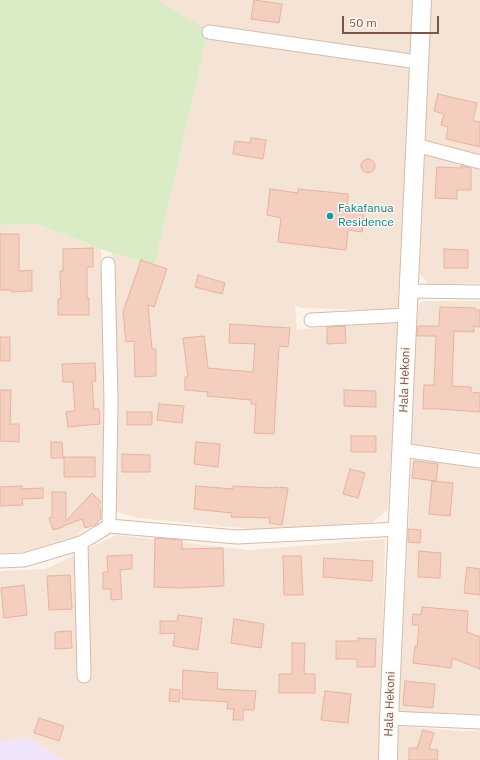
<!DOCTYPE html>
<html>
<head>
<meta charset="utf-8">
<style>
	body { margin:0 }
	#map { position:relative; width:480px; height:760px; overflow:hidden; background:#fdf3e8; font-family:"IBM Plex Sans",sans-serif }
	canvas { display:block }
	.scale { position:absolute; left:342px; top:16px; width:97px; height:18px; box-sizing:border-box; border:2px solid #79564a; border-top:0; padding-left:5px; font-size:12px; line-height:14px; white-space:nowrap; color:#79564a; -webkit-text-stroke:3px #fff7ef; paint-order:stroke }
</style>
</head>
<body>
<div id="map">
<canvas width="480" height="760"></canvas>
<div class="scale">50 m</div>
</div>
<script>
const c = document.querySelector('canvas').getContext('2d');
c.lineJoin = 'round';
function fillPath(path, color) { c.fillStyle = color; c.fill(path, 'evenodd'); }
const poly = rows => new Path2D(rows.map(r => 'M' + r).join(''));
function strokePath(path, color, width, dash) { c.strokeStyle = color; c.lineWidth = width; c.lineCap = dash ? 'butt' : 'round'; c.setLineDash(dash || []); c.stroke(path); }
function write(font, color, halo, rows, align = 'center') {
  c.font = font + ' "IBM Plex Sans",sans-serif'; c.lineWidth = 3; c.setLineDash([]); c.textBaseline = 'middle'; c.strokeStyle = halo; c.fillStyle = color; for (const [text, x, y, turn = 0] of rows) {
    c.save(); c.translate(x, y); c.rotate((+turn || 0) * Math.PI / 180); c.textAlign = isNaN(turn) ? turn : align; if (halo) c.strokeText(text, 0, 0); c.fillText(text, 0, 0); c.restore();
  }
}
const residential = poly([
	[157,0,414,0,412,51,406,55,207,29],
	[430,0,480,0,480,283,429,285,420,274,421,196],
	[207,35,406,65,412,76,400,304,393,311,303,308,295,306,297,330,392,320,398,325,388,509,373,522,261,530,138,518,111,510,114,308,112,253,155,264],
	[37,224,101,249,104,386,104,506,77,536,23,552,0,553,0,225],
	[425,301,480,301,480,452,412,444,411,441,413,374,418,305],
	[417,459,480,469,480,714,398,712,396,710,402,648,412,463],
	[116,535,248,550,385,539,382,672,378,760,64,760,28,737,0,741,0,571,46,569],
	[399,726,461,731,480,731,480,760,394,760,394,731]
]);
const education = poly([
	[28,737,64,760,0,760,0,741]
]);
const green = poly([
	[0,0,157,0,207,29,207,35,155,264,112,253,37,224,0,225]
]);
const building = poly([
	[254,0,282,4,279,23,251,19,254,0],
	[438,94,477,103,473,121,480,122,480,147,446,139,448,127,441,125,444,114,434,111,438,94],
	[251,138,266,140,263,159,233,154,235,141,250,143,251,138],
	'361 166a7 7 0 1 1 14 0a7 7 0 1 1-14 0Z',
	[461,166,471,168,471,190,457,190,457,199,435,198,437,167,461,168,461,166],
	[270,189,298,193,298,189,348,194,347,211,364,213,362,232,348,230,346,250,278,242,281,218,267,215,270,189],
	[0,234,19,234,19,271,32,270,32,291,12,292,12,290,0,290,0,234],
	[93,248,93,267,87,267,87,299,89,298,89,315,58,315,58,299,61,299,60,271,63,271,63,249,93,248],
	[444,249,468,250,468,268,444,268,444,249],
	[141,260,167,269,154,307,148,305,152,349,156,349,156,376,135,377,134,341,126,342,123,312,141,260],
	[198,275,225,283,222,294,195,287,198,275],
	[440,307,475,308,475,310,480,310,480,327,474,326,474,332,454,331,452,386,471,387,471,392,480,393,480,412,439,409,423,409,424,385,434,385,436,336,417,336,418,326,439,326,440,307],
	[230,324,290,328,288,347,279,346,274,434,254,433,256,404,251,404,251,400,207,396,208,392,185,390,185,377,188,377,183,338,204,336,208,368,253,372,255,344,229,343,230,324],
	[345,326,346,343,327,344,327,327,345,326],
	[0,337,10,337,10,361,0,361,0,337],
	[95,363,96,381,92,381,94,409,99,409,100,424,68,427,66,412,75,411,73,382,63,382,62,364,95,363],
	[0,390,11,390,10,424,19,424,19,442,0,441,0,390],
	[344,390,376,391,376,407,344,406,344,390],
	[159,404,184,406,182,423,157,420,159,404],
	[127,412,152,412,152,425,127,425,127,412],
	[351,436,376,436,376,452,351,452,351,436],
	[51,442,62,442,63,458,51,458,51,442],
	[196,442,220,444,218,467,194,464,196,442],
	[122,454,150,455,150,472,122,472,122,454],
	[64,457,95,457,95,477,64,477,64,457],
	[414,461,438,464,436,481,412,478,414,461],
	[350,469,365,473,358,498,343,494,350,469],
	[432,481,453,483,450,516,429,514,432,481],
	[22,486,22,489,43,488,43,498,22,499,23,505,0,506,0,487,22,486],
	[196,486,233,489,233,486,274,488,274,487,288,488,282,525,269,523,270,518,231,517,232,513,194,509,196,486],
	[52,492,66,492,66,521,92,493,101,502,98,506,101,509,101,519,95,525,85,528,82,519,63,526,63,527,53,530,49,518,52,517,52,492],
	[408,529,421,530,420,543,408,542,408,529],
	[155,538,182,540,182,549,223,548,224,586,181,588,154,587,155,538],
	[419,551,441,553,440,578,418,577,419,551],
	[132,555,132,569,120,570,122,599,111,600,111,589,103,589,103,572,108,572,107,556,132,555],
	[283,556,301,556,303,595,284,595,283,556],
	[324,558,373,561,372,581,323,577,324,558],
	[467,567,480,569,480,595,464,593,467,567],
	[70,575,72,609,49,610,47,576,70,575],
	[24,585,27,615,4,618,1,588,24,585],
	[422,607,468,611,467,632,480,637,480,669,452,658,451,668,413,663,415,646,417,647,419,625,412,625,413,614,421,615,422,607],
	[178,615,202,618,198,650,173,646,175,633,160,634,160,621,177,621,178,615],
	[234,619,264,624,261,648,231,643,234,619],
	[71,631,72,648,55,649,55,632,71,631],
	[358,638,376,639,375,667,357,667,357,659,336,659,336,641,358,641,358,638],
	[292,643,305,643,304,674,315,674,315,693,279,693,279,674,292,674,292,643],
	[183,670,218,673,217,689,256,691,254,710,243,710,243,720,233,720,234,709,227,709,228,702,182,699,183,670],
	[405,681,435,684,433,708,403,705,405,681],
	[170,689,180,690,179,702,169,701,170,689],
	[325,691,351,694,348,723,321,720,325,691],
	[39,718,64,726,59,741,34,733,39,718],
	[423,730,434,733,429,749,438,750,437,760,409,760,409,748,417,748,423,730]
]);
const street = poly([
	[209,32,418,62],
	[415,145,480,162],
	[108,264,111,402,109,526],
	[409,291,480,292],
	[311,320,407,315],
	[402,450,480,461],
	[81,543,84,676],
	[0,561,24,560,81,543,109,526,237,537,399,529],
	[389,718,480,722]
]);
const secondary = poly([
	[388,760,389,718,422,0]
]);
const markers = [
	[330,216,4,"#0f9aa8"]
];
const cultureNames = [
	["Fakafanua",338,209],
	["Residence",338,223]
];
const streetNames = [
	["Hala Hekoni",405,380,-88],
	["Hala Hekoni",390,704,-88]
];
fillPath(residential, '#f5e4d6');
fillPath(education, '#f0e4fa');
fillPath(green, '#d9ecc5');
fillPath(building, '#f4cebe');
strokePath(building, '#e8b29e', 1);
strokePath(street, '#d3bbaf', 15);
strokePath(secondary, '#d6bbac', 20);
strokePath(street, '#fff', 13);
strokePath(secondary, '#fff', 18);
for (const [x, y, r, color] of markers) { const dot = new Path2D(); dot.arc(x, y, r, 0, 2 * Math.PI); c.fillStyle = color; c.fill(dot); strokePath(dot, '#fff7ef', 1.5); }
write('12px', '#0d838f', '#fff7ef', cultureNames, 'left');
write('12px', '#79564a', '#fff7ef', streetNames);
</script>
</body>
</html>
